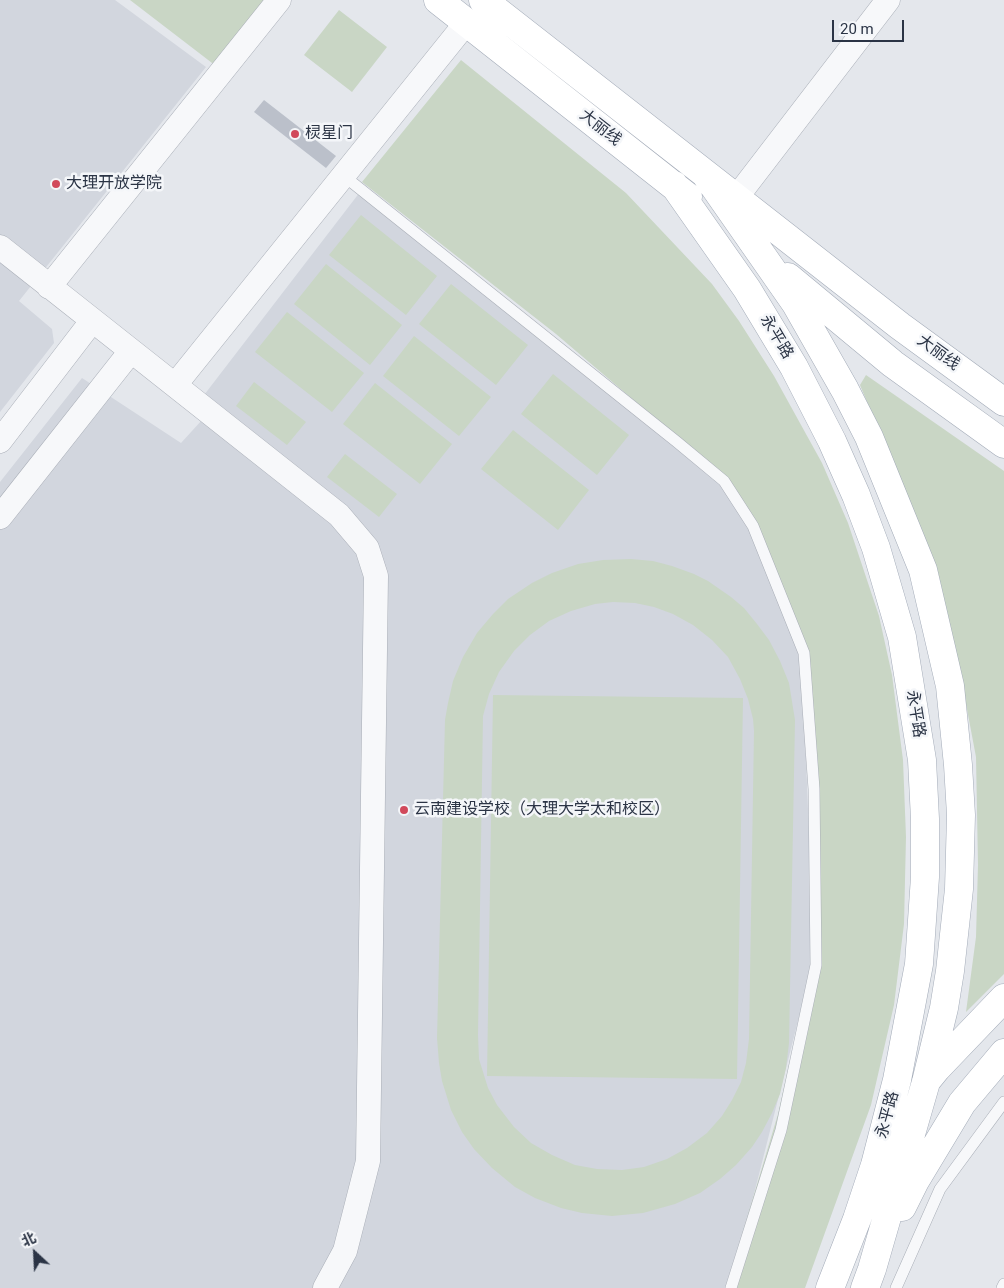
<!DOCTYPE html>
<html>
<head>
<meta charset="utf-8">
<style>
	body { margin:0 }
	#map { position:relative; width:1004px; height:1288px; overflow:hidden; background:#e4e7ec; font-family:Roboto,"Noto Sans SC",sans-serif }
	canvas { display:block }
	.north { position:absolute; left:10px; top:1228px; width:50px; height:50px; -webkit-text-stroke:4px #f4f6f9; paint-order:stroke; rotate:335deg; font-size:14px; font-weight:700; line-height:20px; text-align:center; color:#2b3445 }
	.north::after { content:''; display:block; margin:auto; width:18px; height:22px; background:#2b3445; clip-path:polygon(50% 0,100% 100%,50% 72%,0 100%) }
	.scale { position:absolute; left:832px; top:20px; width:72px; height:22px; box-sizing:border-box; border:2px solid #2b3445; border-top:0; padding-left:6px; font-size:15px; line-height:18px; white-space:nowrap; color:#2b3445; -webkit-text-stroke:4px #f4f6f9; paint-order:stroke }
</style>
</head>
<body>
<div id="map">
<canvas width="1004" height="1288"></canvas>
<div class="north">北</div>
<div class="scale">20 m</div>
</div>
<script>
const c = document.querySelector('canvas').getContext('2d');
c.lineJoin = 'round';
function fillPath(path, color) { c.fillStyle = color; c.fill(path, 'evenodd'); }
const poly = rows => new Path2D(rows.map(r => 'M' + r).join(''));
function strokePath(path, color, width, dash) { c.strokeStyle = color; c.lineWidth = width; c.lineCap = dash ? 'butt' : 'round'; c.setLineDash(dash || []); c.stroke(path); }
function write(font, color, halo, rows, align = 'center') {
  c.font = font + ' Roboto,"Noto Sans SC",sans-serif'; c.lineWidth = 5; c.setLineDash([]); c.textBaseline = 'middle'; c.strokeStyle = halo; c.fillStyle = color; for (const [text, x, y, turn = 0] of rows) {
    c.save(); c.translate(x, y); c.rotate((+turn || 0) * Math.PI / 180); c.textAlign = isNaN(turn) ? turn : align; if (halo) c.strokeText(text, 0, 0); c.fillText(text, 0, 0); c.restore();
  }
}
const built = poly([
	[0,0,115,0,206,67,19,301,52,329,54,343,0,412],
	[360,192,738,499,802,661,814,958,730,1288,0,1288,0,482,82,378,181,443,212,409,201,399]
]);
const green = poly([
	[130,0,269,0,216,66],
	[339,10,387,47,352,92,304,55],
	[461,60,626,193,712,284,739,321,774,376,822,463,848,523,879,616,892,675,903,760,906,837,904,924,894,1005,871,1105,805,1288,726,1288,778,1114,820,928,811,688,754,518,711,466,556,334,362,182],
	[361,215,437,276,406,315,329,255],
	[326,264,402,325,370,365,294,304],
	[451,284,528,345,496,385,419,324],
	[287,312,364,373,332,412,255,352],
	[414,336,491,397,459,436,383,376],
	[553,374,629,435,597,475,521,414],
	[866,375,1004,471,1004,974,966,1012,976,937,978,865,976,757,960,672,938,573,860,385],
	[254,382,306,422,287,445,236,406],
	[375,383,452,444,420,484,343,424],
	[513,430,589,490,558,530,481,469],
	[345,454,397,494,379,517,327,477],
	[631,559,653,561,672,566,694,574,708,581,731,597,744,608,757,624,769,640,780,661,789,683,795,720,789,1043,786,1068,780,1094,772,1113,762,1132,752,1147,736,1165,720,1179,700,1193,675,1204,643,1213,612,1216,582,1213,561,1208,535,1198,515,1187,492,1168,474,1149,462,1132,451,1110,442,1081,439,1063,437,1038,445,720,448,703,453,681,463,657,477,633,493,614,508,599,532,583,552,573,578,564,603,560],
	[613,602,635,603,654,607,673,614,693,625,712,640,728,657,740,679,748,699,753,719,754,731,749,1039,746,1063,741,1082,732,1100,722,1116,707,1133,687,1148,667,1159,644,1167,622,1170,597,1169,575,1165,552,1155,531,1143,514,1127,497,1105,488,1088,479,1059,478,1035,483,716,489,694,499,672,514,651,530,635,549,621,571,611,595,604],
	[493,695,743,698,737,1079,487,1076]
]);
const building = poly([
	[264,100,336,156,326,168,254,112]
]);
const lane = poly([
	[344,176,677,442,724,481,753,526,804,653,814,789,816,965,781,1130,731,1288],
	[896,1288,940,1189,1004,1102],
	[1002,1288,1004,1284]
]);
const street = poly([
	[736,198,888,0],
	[0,247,339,515,367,548,376,576,368,1161,345,1251,325,1288],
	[49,287,279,0],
	[175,385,466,23],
	[0,441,92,321],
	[0,517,131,351]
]);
const primary = poly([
	[438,0,688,197],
	[483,0,900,326,1004,402],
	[706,175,796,304,845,390,869,437,923,570,950,686,958,765,961,815,959,889,950,971,944,1008,926,1082,872,1269,865,1288],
	[674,185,747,289,794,367,832,441,856,495,876,548,902,637,922,760,925,819,925,877,919,964,897,1080,875,1165,857,1219,830,1288],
	[788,277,893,364,1004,444],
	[928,1079,937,1068,1004,998],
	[902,1207,915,1181,962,1103,1004,1053]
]);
const markers = [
	[295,134,5,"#d1495b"],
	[56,184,5,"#d1495b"],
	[404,810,5,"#d1495b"]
];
const streetNames = [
	["大丽线",600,128,38],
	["永平路",776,337,59],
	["大丽线",938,353,36],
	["永平路",915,714,81],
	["永平路",888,1115,-75]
];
const poiNames = [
	["棂星门",305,134],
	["大理开放学院",66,184],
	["云南建设学校（大理大学太和校区）",414,810]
];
fillPath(built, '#d2d6de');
fillPath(green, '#c9d6c5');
fillPath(building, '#bbc0ca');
strokePath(lane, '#a9aeb7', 12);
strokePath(street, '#a9aeb7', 25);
strokePath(primary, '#a3abb8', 29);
strokePath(lane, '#f7f8fa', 11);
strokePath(street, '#f7f8fa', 24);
strokePath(primary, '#fff', 28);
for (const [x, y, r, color] of markers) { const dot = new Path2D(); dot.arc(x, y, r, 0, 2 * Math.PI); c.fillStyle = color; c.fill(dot); strokePath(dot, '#f4f6f9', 2); }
write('16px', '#2b3445', '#f4f6f9', streetNames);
write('16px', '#2b3445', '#f4f6f9', poiNames, 'left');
</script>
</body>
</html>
